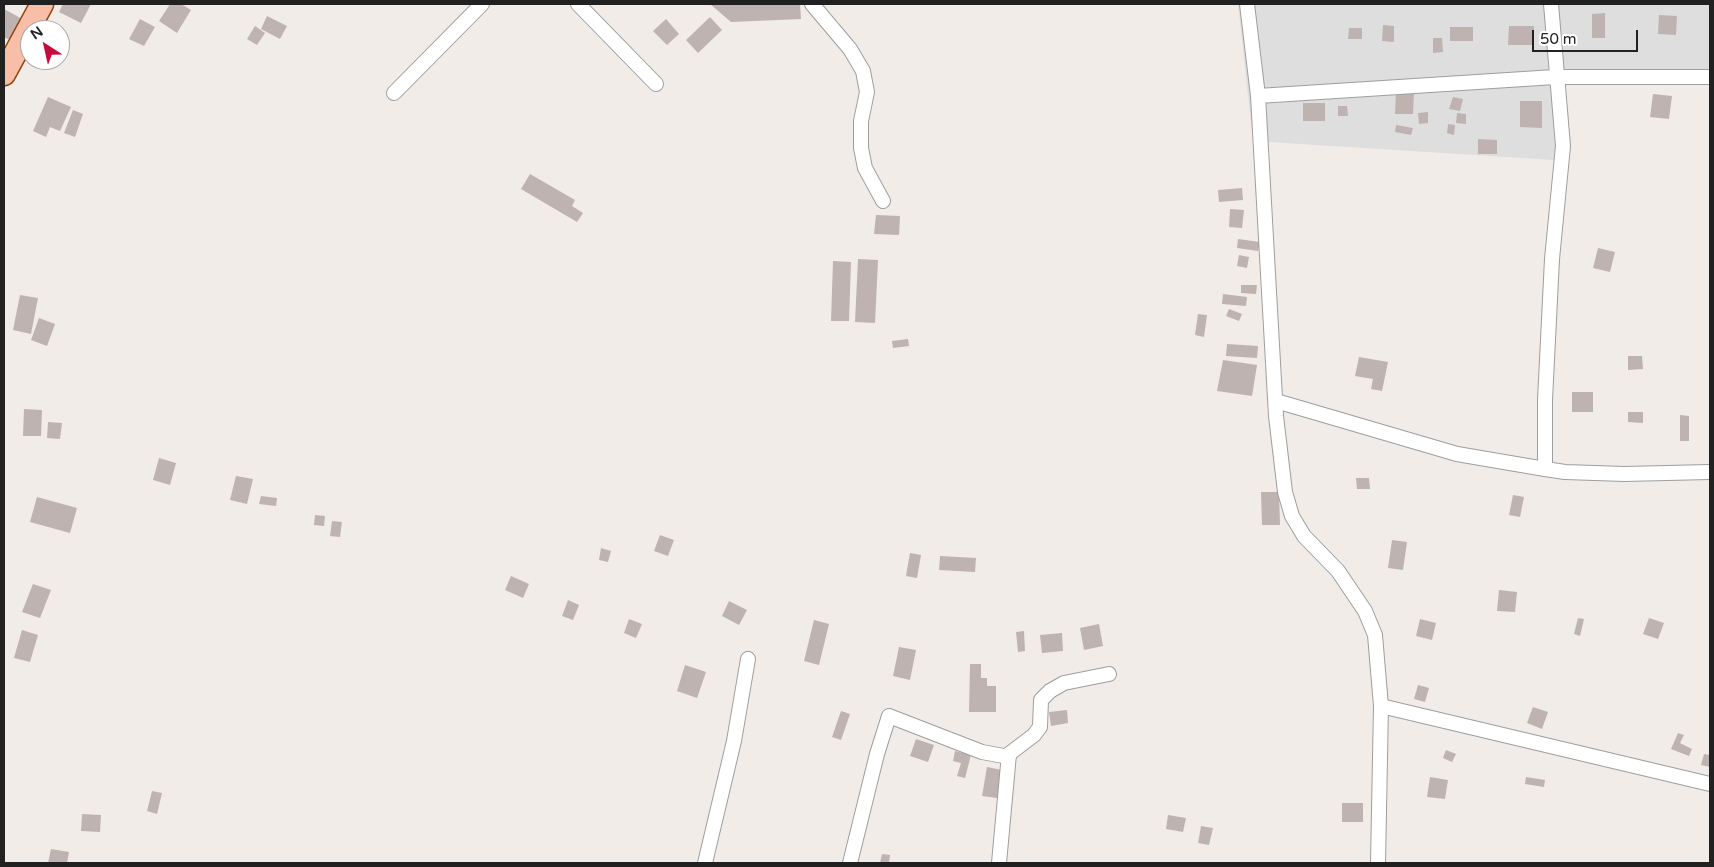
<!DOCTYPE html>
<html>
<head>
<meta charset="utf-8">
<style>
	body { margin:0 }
	#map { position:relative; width:1714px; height:867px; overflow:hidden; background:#f1ece8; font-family:"Varela Round",sans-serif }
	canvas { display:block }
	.frame { position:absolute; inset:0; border:5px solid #212121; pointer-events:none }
	.north { position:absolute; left:20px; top:20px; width:50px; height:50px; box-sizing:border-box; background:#fff; border:1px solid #a6a6a6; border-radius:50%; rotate:325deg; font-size:14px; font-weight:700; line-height:20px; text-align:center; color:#212121 }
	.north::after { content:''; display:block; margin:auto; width:18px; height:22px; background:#c60c3d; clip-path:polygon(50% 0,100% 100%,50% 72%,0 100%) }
	.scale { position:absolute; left:1532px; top:30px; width:106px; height:22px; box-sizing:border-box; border:2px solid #212121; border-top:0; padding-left:6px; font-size:15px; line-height:18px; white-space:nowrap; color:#212121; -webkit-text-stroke:4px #fff; paint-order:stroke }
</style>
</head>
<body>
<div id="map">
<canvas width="1714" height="867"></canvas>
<div class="frame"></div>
<div class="north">N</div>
<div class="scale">50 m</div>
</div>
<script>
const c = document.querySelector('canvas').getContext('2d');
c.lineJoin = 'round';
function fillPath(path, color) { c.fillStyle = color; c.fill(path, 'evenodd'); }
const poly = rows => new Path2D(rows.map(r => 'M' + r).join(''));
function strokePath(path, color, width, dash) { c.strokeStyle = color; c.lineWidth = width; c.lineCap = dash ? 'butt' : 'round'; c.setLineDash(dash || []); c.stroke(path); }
const residential = poly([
	[1238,4,1710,4,1710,74,1564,74,1569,161,1253,141]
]);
const building = poly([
	[63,4,91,4,81,23,59,12],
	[170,4,181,4,191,10,177,33,159,21],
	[710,4,800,4,801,19,731,22],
	[4,9,26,21,14,42,4,37],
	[1605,13,1605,38,1592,38,1592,14],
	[1659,15,1677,16,1676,35,1658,34],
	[267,16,287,26,280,39,261,29],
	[710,17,722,30,698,53,686,40],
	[140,19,155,27,144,46,129,39],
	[666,19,679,34,667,45,653,31],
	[1383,25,1394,26,1394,42,1382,41],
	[255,26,265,33,257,45,247,39],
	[1509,26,1534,26,1534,45,1508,45],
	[1450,27,1473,27,1473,41,1450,41],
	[1349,28,1362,28,1362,39,1348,39],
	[1433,38,1442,38,1443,52,1433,53],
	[1396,91,1414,92,1413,114,1395,114],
	[1653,94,1672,96,1669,119,1650,117],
	[48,97,71,107,60,131,50,127,46,137,33,131],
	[1453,97,1463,99,1460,111,1449,109],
	[1520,101,1542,101,1542,128,1520,127],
	[1303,103,1325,103,1325,121,1303,121],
	[1338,106,1347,106,1348,116,1338,116],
	[73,110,83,114,75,137,64,133],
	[1428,112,1428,123,1419,124,1418,113],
	[1457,113,1466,114,1466,124,1456,123],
	[1448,124,1455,125,1454,135,1447,133],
	[1396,125,1413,128,1411,135,1395,132],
	[1478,139,1497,140,1497,154,1478,154],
	[530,174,575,200,572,206,583,213,577,222,521,189],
	[1242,188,1243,200,1219,202,1218,190],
	[1230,209,1244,210,1242,228,1229,227],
	[876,215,900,216,899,235,874,234],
	[1238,239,1260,242,1258,251,1237,248],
	[1598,248,1615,252,1610,272,1593,268],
	[1239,255,1249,257,1247,268,1237,266],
	[858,259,878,260,875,323,855,322],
	[833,261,851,262,849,321,831,321],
	[1241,285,1257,285,1256,294,1241,293],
	[1223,294,1247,297,1246,306,1222,304],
	[20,295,38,298,31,334,13,330],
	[1229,309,1242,314,1239,321,1226,316],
	[1198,314,1207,315,1204,337,1195,335],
	[39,318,55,324,47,346,31,340],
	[908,339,909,346,893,348,892,341],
	[1227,344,1258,346,1257,358,1226,356],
	[1628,356,1642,356,1643,369,1628,370],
	[1359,357,1388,362,1382,391,1371,389,1373,379,1355,376],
	[1223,360,1257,365,1252,396,1217,391],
	[1572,392,1593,392,1593,412,1572,412],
	[24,409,42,410,41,436,23,436],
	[1628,412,1643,412,1643,423,1628,422],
	[1680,415,1689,416,1689,441,1680,441],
	[48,422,62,423,60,439,47,438],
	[159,458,176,463,170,485,153,480],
	[236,476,253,479,247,504,230,500],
	[1356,478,1369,478,1370,489,1357,489],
	[1261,492,1279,492,1280,525,1262,525],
	[1513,495,1524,497,1520,517,1509,515],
	[261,496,277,498,276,506,259,504],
	[37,497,77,508,70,533,30,522],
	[315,515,325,516,324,526,314,525],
	[332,521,342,522,340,537,330,536],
	[660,535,674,540,668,556,654,551],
	[1392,540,1407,542,1403,570,1388,568],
	[601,548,611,551,608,562,599,560],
	[910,553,921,555,917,578,906,576],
	[940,556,976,558,975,572,939,570],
	[511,576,529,584,523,598,505,590],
	[33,584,51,590,40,618,22,612],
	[1499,590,1517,592,1515,612,1497,611],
	[568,600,579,605,573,620,562,616],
	[729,601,747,610,739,625,722,616],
	[1578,618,1584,619,1580,636,1574,634],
	[1649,618,1664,623,1658,639,1643,634],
	[629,619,642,624,636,638,624,633],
	[1420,619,1436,623,1432,640,1416,636],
	[814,620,829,624,819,665,804,661],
	[1099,624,1103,646,1084,650,1080,628],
	[22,630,38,635,30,662,14,658],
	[1024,631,1025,651,1018,652,1016,632],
	[1062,633,1063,651,1042,653,1040,635],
	[899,647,916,650,910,680,893,676],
	[970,664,981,664,981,678,987,678,987,686,996,686,996,712,969,712],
	[685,665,706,672,697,698,677,691],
	[1418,685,1429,688,1425,702,1414,699],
	[1533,707,1548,712,1542,729,1527,723],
	[1067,710,1068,723,1051,726,1049,712],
	[841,711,850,714,841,740,832,737],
	[1678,733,1684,735,1680,743,1692,749,1689,756,1671,749],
	[916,739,934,745,928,762,910,756],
	[1446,750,1456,754,1452,762,1443,758],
	[955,751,971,755,965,778,957,776,961,763,953,761],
	[1704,754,1710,755,1710,767,1701,765],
	[987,767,1002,770,997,798,982,796],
	[1430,777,1448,780,1445,799,1427,797],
	[1526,777,1545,780,1544,787,1525,784],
	[152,791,162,793,157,814,147,811],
	[1342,803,1363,803,1363,822,1342,822],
	[82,814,101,815,100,832,81,831],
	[1168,815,1186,818,1183,832,1166,829],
	[1201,826,1213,828,1209,845,1198,843],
	[51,849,69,852,67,863,48,863],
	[882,854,890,855,889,863,880,863]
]);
const minor = poly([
	[578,4,656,84],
	[812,4,850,49,863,71,867,92,861,121,861,148,865,168,883,201],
	[1247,4,1258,96,1276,416,1285,492,1292,516,1304,536,1338,571,1365,611,1375,635,1381,706,1378,863],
	[394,93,482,4],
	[1258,96,1555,77,1710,77],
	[1276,401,1457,454,1545,469,1565,472,1624,474,1710,472],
	[1545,469,1545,400,1552,259,1563,146,1551,4],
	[1381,706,1710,784],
	[705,863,734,741,748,659],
	[850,863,877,754,889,716,982,752,1009,757],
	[999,863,1009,754,1034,735,1040,727,1041,700,1050,691,1064,683,1109,674]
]);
const primary = poly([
	[4,74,42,4]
]);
fillPath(residential, '#dfdede');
fillPath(building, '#beb3b1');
strokePath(minor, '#9e9e9e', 16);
strokePath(primary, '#954209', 25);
strokePath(minor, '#fff', 14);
strokePath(primary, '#f7bfa7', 22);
</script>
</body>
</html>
